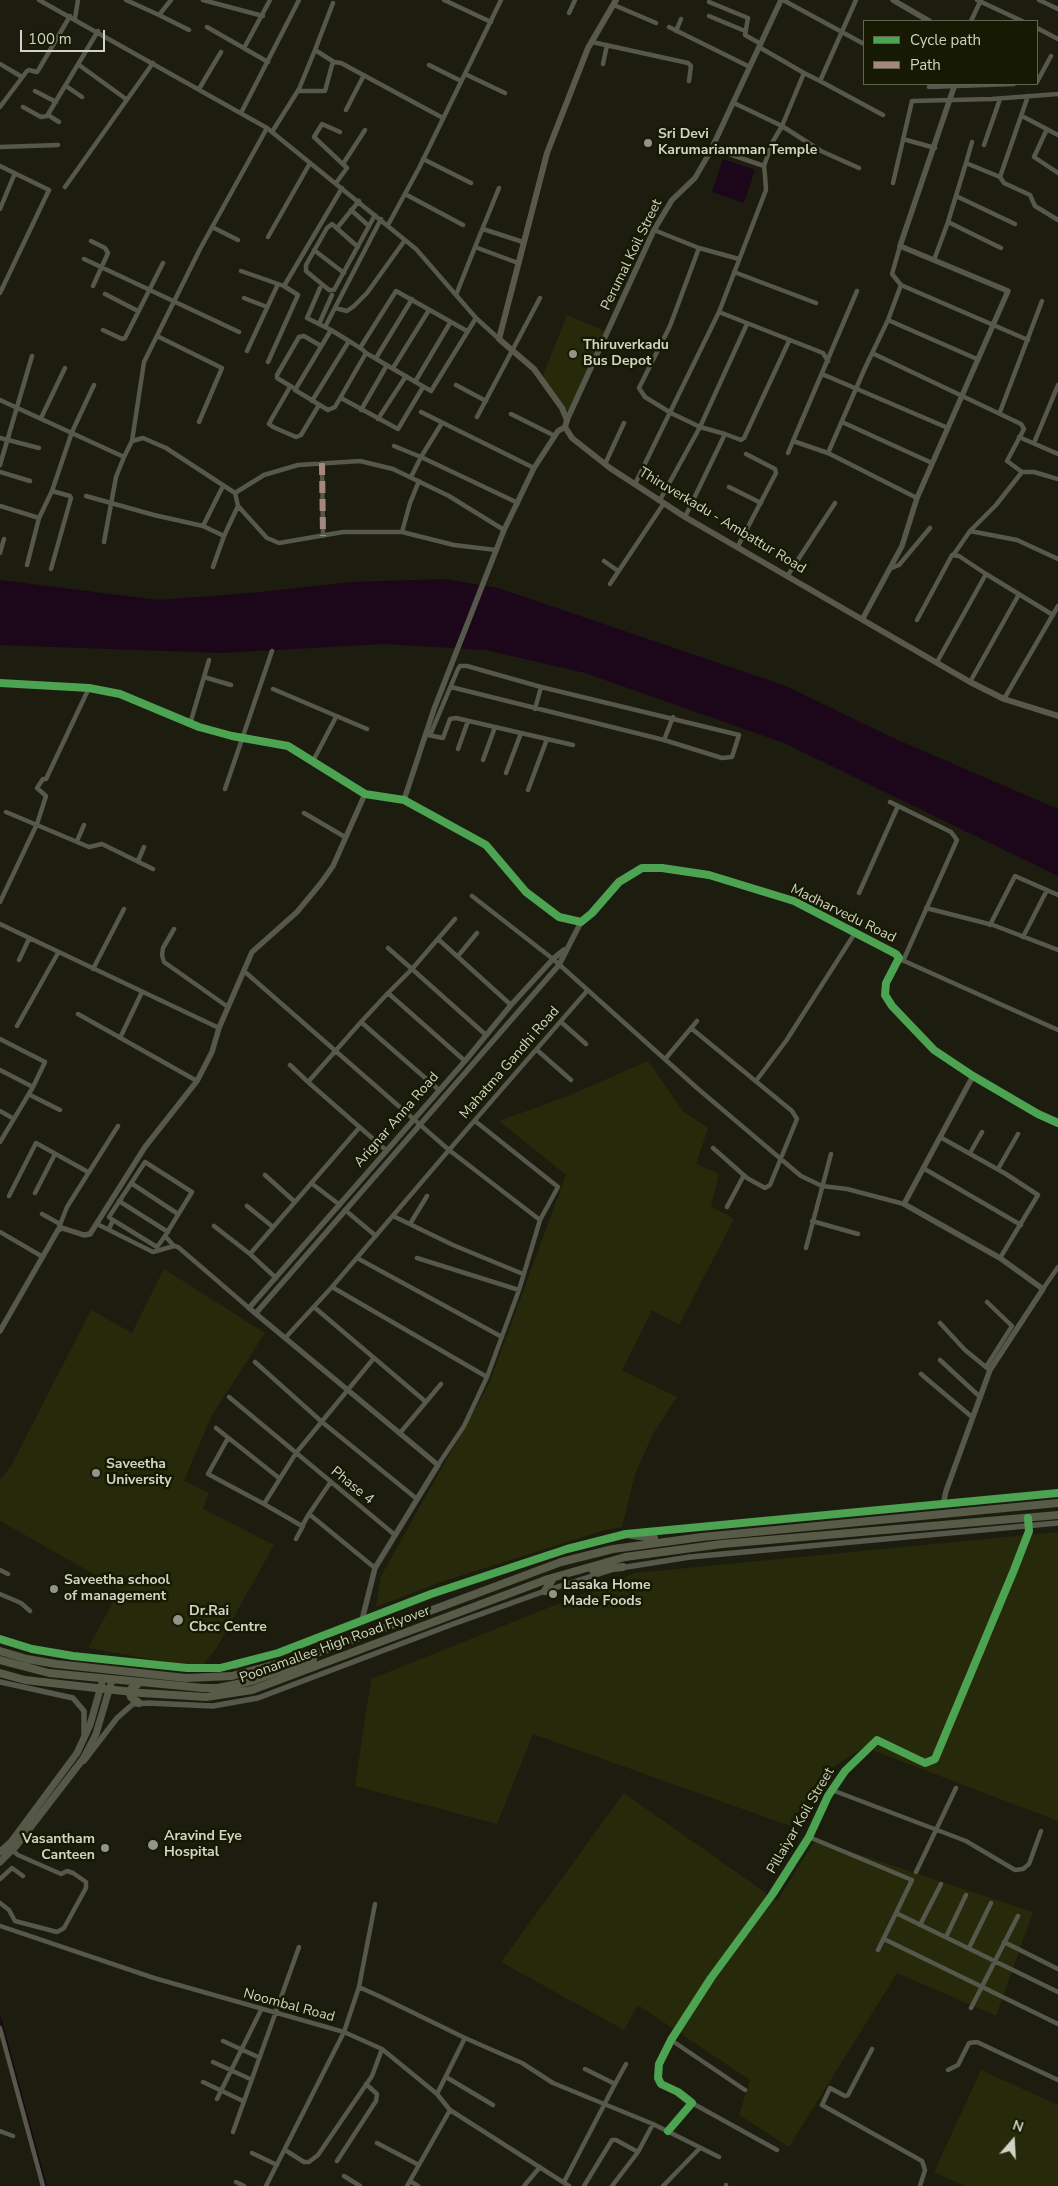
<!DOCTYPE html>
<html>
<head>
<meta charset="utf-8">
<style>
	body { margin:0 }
	#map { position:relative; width:1058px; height:2186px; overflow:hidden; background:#1c1d0f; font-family:"Nunito Sans",sans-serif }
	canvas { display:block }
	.legend { position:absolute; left:863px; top:20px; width:175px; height:65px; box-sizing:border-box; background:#171a02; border:1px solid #616450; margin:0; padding:6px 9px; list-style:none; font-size:15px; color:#d1d4c4 }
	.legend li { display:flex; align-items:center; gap:10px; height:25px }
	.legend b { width:25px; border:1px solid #616450 }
	.north { position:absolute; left:988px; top:2116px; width:50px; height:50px; -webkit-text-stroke:4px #171a02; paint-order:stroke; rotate:19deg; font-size:14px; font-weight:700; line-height:20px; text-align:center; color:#d1d4c4 }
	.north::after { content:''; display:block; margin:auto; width:18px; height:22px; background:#d1d4c4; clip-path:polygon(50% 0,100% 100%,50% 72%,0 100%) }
	.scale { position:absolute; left:20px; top:30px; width:85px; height:22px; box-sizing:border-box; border:2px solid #d1d4c4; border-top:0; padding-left:6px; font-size:15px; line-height:18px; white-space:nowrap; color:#d1d4c4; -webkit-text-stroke:4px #171a02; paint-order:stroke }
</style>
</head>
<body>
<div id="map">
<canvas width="1058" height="2186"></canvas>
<ul class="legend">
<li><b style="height:6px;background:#4ca352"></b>Cycle path</li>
<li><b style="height:6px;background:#a5887d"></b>Path</li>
</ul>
<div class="north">N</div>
<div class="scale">100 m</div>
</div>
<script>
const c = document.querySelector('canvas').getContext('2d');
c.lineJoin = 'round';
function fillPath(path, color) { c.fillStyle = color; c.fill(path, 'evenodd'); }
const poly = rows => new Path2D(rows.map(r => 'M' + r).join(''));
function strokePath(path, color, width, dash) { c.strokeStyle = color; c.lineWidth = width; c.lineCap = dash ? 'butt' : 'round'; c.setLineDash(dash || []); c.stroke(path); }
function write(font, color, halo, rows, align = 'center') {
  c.font = font + ' "Nunito Sans",sans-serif'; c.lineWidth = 5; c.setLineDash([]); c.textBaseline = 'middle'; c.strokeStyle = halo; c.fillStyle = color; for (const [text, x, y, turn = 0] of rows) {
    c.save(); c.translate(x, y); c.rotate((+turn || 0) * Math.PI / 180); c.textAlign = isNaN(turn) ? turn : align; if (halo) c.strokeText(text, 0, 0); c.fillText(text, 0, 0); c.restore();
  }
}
const built = poly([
	[567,315,605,331,569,413,542,378],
	[648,1061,683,1111,708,1128,696,1164,719,1174,711,1206,734,1219,679,1325,652,1310,622,1370,677,1397,653,1434,635,1474,622,1527,605,1530,441,1582,376,1607,381,1576,489,1384,566,1175,499,1121,568,1096],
	[164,1269,265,1333,211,1417,184,1481,209,1493,203,1509,274,1545,217,1647,201,1668,88,1648,120,1589,0,1521,0,1480,11,1466,91,1310,132,1333],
	[1058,1532,1058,1821,864,1747,821,1775,790,1826,533,1734,497,1824,355,1786,371,1679,635,1573],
	[624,1793,777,1901,815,1840,1033,1912,996,2016,897,1973,789,2147,739,2115,750,2080,638,2005,624,2030,501,1962],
	[981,2070,1058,2105,1058,2186,965,2186,934,2172]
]);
const water = poly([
	[723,159,755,170,744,203,712,192],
	[445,579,498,588,786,686,891,737,1058,809,1058,876,784,743,585,673,486,650,384,644,221,653,0,645,0,580,158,600,250,593,351,582]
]);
const stream = poly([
	[0,2017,46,2186]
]);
const minor = poly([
	[39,0,267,128,416,249,476,318,499,339],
	[126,0,159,15,171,0],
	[203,0,263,16],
	[444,0,491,22],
	[783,0,864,44],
	[856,0,820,81,883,115],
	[977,0,1022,21],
	[1039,0,1058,9],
	[709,2,748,18,745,35,761,44],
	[614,5,656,23],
	[569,13,575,0],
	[159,15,189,30],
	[709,16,745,31],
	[75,18,78,0],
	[971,21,981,0],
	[207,27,268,62],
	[669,27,750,67],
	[1037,28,1058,39],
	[676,31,681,19],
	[592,42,688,63,691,66,689,81],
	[759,47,804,73,782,126,821,151,859,168],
	[244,48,270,0],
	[315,50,333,3],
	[0,64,22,77],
	[603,64,607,45],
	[79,65,126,99],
	[429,65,461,81],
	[804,73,820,81],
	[465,74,505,93],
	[1037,82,1051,56],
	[66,86,82,97],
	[929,87,1014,84],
	[199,89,221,52],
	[35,91,56,102],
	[298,91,325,91,332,65,334,62,341,63,443,118],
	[1028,96,1000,177,1004,183,1030,195,1035,206,1058,220],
	[734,103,782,126,772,143,764,166],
	[0,107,27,71,29,70,37,72,39,69,70,16],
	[23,107,41,117,47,116,98,31],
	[346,110,364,75],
	[241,113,299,0],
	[48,115,59,122],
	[1022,116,1058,135],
	[1047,129,1034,157,1058,173],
	[272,132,299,89,315,50,334,62],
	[903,139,935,148],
	[984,145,1000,99],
	[0,147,58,145],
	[712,148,764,166,765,175,766,190,719,312],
	[423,159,471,183],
	[966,163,972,142],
	[343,164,365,130],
	[0,166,49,190,0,293],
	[336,183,347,168,314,137,322,124,340,132],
	[893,183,912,101,992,99,1058,94],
	[65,187,153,63],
	[499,188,475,247,518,263],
	[405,194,463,225],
	[956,196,1015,224],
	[0,209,15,173],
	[351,210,369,226],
	[948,222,1001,248],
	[388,225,419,168,501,0],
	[212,227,238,240],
	[337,228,359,201],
	[483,229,523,242],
	[654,230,699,248,739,259],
	[268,237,310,163],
	[91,241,105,248,108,253,93,286],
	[358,247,332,224,327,228,306,265,306,271,329,290,334,290,375,215],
	[699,248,670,326,639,388,645,397,671,413,700,427,725,434],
	[314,250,344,273],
	[84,259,239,332],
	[934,260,948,222,966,163,1000,177],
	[241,271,284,286,298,295,268,362],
	[734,272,816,303],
	[901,285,1028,340],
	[284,286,342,188],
	[320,288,307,318,325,327],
	[105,294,138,311],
	[456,295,475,247],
	[244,298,267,307],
	[335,308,347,311,354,306,367,293,405,240],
	[888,320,977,359],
	[319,324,332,295],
	[103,330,122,339,125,338,163,263],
	[331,330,295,390,328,410,335,407,366,353,363,350,360,348,349,341,331,330,325,327,381,219],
	[157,336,222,368,199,422],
	[360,348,396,291,467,331],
	[247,351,278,284],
	[366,353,431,391,476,318],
	[872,353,1021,424,1024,429,1007,461,1022,472,1034,472,1058,479],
	[376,358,412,299],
	[393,368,429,310],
	[822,374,948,428],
	[415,382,450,323],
	[456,385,486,401],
	[290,387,271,420,269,424,273,427,296,437,301,435,319,405],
	[292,387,277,378,277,375,299,337,304,336,321,346],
	[341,398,398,429,423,387],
	[0,400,124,457,132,441,144,362,200,249,267,128],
	[312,401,349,341],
	[361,410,387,365],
	[421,412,534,468],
	[1000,412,1042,301],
	[511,414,555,436],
	[477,417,540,298],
	[41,418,65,368],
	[378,419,406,376],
	[842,422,932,463],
	[442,423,421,457,518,503],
	[1019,437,1058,454],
	[0,438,39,448],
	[132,441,143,438,166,448,235,493,264,475,298,465,360,461,393,469,449,496,504,530],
	[793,441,857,291],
	[1034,443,1058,385],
	[394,446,421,457,411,477],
	[788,453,793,441,828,453,865,368,888,320,901,285,892,274,900,246],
	[828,453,917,498],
	[322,463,323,536],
	[605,464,624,423],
	[0,465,32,356],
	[0,472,30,481],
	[635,484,719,312,823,353,828,361],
	[729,487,761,503],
	[235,493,238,506,267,538,279,543,343,532,402,532,454,545,496,550],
	[86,496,154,515,203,526,224,536],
	[660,500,700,427,747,324],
	[0,506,39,518],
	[685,517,725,434,741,440,744,438,789,341],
	[203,526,223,486],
	[970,531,1017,540,1058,559],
	[402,532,410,503,419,481],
	[104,542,116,477,124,457],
	[738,546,776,473,775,469,746,454],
	[0,553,4,539],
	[954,554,970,531,996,505,1022,472],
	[604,561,618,571],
	[27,565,39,518,52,491,72,432,94,385],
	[213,567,224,536,238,506],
	[51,569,71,498,70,496,52,491],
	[889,569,899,565,930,528],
	[788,575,835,503],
	[610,584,664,503],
	[917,620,952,555,959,556,986,574],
	[937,662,986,574,1053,615],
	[204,677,209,660],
	[970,682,1018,596],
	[273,689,367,729],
	[1004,699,1058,606],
	[535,709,541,687],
	[190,724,204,677,231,685],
	[426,734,431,733,458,669,460,666,467,666,541,687,739,735,732,757,722,758,664,740,451,687],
	[428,735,443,738,450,719,456,718,573,745],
	[664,740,673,717],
	[458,749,468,721],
	[483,760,495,727],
	[313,761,336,717],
	[506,773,521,733],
	[225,789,272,651],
	[528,790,547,739],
	[890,802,951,832,957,840,903,961],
	[6,812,89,847,102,844,153,869],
	[304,813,345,837],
	[77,841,84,825],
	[138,861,144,847],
	[859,893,898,806],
	[472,896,553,959,697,1088,801,1176,822,1186,847,1189,904,1204],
	[0,902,37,824,46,796,37,788,43,779,46,779,89,688],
	[926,908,993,925,1058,950],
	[0,924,219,1028],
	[990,925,1015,876,1058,895],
	[174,929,163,948,162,955,164,962,228,1007],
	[1023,937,1047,890],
	[438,939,511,1005],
	[388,948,412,969,455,919],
	[458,956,477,933],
	[19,960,29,939],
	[902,960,1058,1030],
	[93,969,124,909],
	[244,971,449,1150,332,1287],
	[78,1014,197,1081],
	[361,1022,388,993],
	[561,1022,586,1044],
	[17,1026,58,953],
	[691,1028,792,1111,797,1119,770,1185,765,1188,747,1178,713,1148],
	[120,1038,142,992],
	[0,1039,45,1062,33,1087,0,1070],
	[537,1050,571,1080],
	[666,1058,697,1021],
	[465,1061,388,993,412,969,486,1035],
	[290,1065,308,1082],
	[756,1081,786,1041,855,933],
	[30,1095,60,1110],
	[0,1111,14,1119],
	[475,1121,558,1187,540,1220,519,1290,487,1377],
	[940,1137,1006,1174,1038,1195,1000,1258],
	[0,1142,33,1087],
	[387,1151,308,1082,361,1022,439,1090],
	[970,1153,982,1132],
	[923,1168,1021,1225],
	[998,1169,1018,1134],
	[265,1175,295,1202],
	[131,1183,178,1214],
	[311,1183,340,1205],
	[35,1193,55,1154],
	[9,1196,36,1143,88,1172],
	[119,1201,168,1232],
	[247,1206,273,1227],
	[727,1207,744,1175],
	[345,1210,376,1236],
	[42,1214,60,1224],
	[393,1216,453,1245,523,1274],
	[113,1220,109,1217,145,1162,192,1192,165,1236,174,1246],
	[540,1220,449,1150,587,991],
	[812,1221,858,1234],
	[97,1224,153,1252,174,1246,178,1247,249,1308],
	[410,1224,427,1196],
	[214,1226,250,1254,359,1128],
	[109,1229,113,1220,157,1247,165,1236],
	[58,1230,67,1207,118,1126],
	[0,1232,43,1257],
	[806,1248,831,1154],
	[250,1254,276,1278],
	[357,1258,502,1337],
	[417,1258,519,1290],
	[1043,1289,1058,1267],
	[314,1307,426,1402],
	[940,1323,965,1350,987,1368],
	[286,1337,332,1287,487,1377,464,1426,438,1465],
	[374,1358,296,1453,264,1504,302,1526,309,1514,375,1568],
	[940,1360,979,1396],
	[255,1362,322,1422,417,1499],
	[986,1367,1012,1326,987,1302],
	[921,1374,972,1417],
	[229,1397,395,1535],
	[216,1428,279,1478],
	[400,1433,441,1384],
	[228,1438,208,1474,264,1504],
	[309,1514,330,1483],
	[296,1539,303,1526],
	[0,1570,8,1574],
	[0,1594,21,1603,30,1611],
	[832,1790,966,1841,1015,1870,1023,1869,1029,1864,1041,1831],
	[809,1837,912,1880,878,1950],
	[916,1872,956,1788],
	[0,1879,12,1868,23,1876],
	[0,1903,9,1910,15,1921,57,1932,64,1928,86,1888,86,1882,73,1873,67,1871,61,1874,18,1855,12,1850],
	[896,1913,1058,1992],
	[920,1925,941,1884],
	[0,1926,154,1978,344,2032,359,1987,381,1997,465,2038,437,2094,450,2110,569,2186],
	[946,1937,966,1895],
	[884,1939,1058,2024],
	[1004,1942,1058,1969],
	[969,1948,991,1903],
	[359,1987,375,1904],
	[971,2008,1018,1916],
	[0,2028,43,2186],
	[465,2038,522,2063,553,2083,653,2124,719,2157],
	[671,2040,745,2090],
	[223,2041,256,2056],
	[872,2049,848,2095,845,2096,830,2088,822,2105,922,2161,925,2170,920,2186],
	[213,2062,248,2078],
	[948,2070,958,2065,969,2043,977,2042,1058,2080],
	[446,2077,493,2105],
	[203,2082,241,2100],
	[615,2084,626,2064],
	[217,2099,261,2010],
	[692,2103,777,2150],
	[0,2131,13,2136],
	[668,2131,692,2103,678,2092,661,2084,658,2078,659,2064,671,2040,711,1978,772,1895,809,1837,828,1796,845,1771,877,1740,925,1763,935,1759,1014,1570,1029,1531,1028,1518],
	[233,2132,299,1947],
	[377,2143,419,2165],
	[285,2150,304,2162,309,2162,318,2155,372,2076,382,2049],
	[252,2153,277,2165],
	[337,2161,376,2101,377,2094,366,2084],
	[344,2176,360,2186],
	[410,2181,418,2186],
	[236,2182,244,2186],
	[564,2182,615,2084,585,2069],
	[266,2186,344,2032,382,2049,437,2094],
	[407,2186,450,2110],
	[524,2186,540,2167],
	[584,2186,612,2140,616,2140,638,2152],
	[612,2186,638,2152,653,2124],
	[663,2186,700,2148],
	[726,2186,726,2185]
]);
const tertiary = poly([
	[893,0,929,21],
	[567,420,654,230,672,200,695,178,710,152,781,0],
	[863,618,902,546,917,498,1008,291,900,246,955,84],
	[0,683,89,688,120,694,199,727,232,736,288,746,365,794,404,800,486,845,526,892,559,917,581,922,592,913,619,882,642,868,662,868,709,875,794,901,896,954,899,958,886,983,885,995,892,1006,934,1050,973,1076,1038,1114,1058,1123],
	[404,800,434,709,504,530,534,468,558,431,565,427],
	[256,1313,559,965,581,922],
	[0,1331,58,1230,62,1228,84,1235,90,1234,145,1147,197,1081,212,1052,219,1028,252,952,297,912,321,883,333,866,365,794],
	[943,1505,946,1491,990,1370,1043,1289,1000,1258,904,1204,973,1076],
	[637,1533,1058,1493],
	[620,1568,690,1557,1058,1523],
	[362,1620,375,1568,438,1465,249,1308,465,1061,511,1005,553,959,564,950],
	[0,1639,32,1649,73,1656,198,1669,235,1666,278,1653,431,1594,567,1549,628,1534],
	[0,1682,73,1698,84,1711,84,1734],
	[84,1761,117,1718,133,1704,148,1703,213,1706,258,1698,453,1624,545,1591,611,1570]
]);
const secondary = poly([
	[616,0,588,48,547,153,499,339,534,369,562,408,567,420,565,427,572,438,610,468,685,517,970,682,1004,699,1058,716]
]);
const primary = poly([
	[0,1852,11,1842,77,1753,90,1725,103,1679],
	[0,1862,16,1846,83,1759,96,1734,112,1680]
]);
const trunk = poly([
	[626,1534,654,1538],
	[593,1570,623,1567],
	[545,1591,553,1578],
	[0,1651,27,1659,56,1664,186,1678,232,1676,317,1653,561,1562,613,1549,702,1537,1058,1503],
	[0,1660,49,1673,203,1688,218,1688,252,1681,313,1659],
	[0,1673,25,1680,69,1685],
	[139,1683,131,1689,130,1693,131,1697,139,1703],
	[142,1693,206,1697,252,1690,548,1579,625,1557,722,1544,1058,1515]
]);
const trunkBridge = poly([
	[69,1685,142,1693]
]);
const quiet = poly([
	[322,463,323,536]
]);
const cycleway = poly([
	[0,683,89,688,120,694,199,727,232,736,288,746,365,794,404,800,486,845,526,892,559,917,581,922,592,913,619,882,642,868,662,868,709,875,794,901,896,954,899,958,886,983,885,995,892,1006,934,1050,973,1076,1038,1114,1058,1123],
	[0,1639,32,1649,73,1656,187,1668,220,1668,278,1653,431,1594,567,1549,626,1534,1058,1493],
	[668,2131,692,2103,678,2092,661,2084,658,2078,659,2064,671,2040,711,1978,772,1895,809,1837,828,1796,845,1771,877,1740,925,1763,935,1759,1014,1570,1029,1531,1028,1518]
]);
const markers = [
	[648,143,5,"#929485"],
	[573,354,5,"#929485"],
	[96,1473,5,"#929485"],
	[54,1589,5,"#929485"],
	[553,1594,5,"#929485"],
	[178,1620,6,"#929485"],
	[153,1845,6,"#929485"],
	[105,1848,5,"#929485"]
];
const poiNames = [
	["Sri Devi",658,135],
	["Karumariamman Temple",658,151],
	["Thiruverkadu",583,346],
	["Bus Depot",583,362],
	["Saveetha",106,1465],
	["University",106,1481],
	["Saveetha school",64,1581],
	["of management",64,1597],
	["Lasaka Home",563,1586],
	["Made Foods",563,1602],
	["Dr.Rai",189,1612],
	["Cbcc Centre",189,1628],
	["Aravind Eye",164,1837],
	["Hospital",164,1853],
	["Vasantham",95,1840,"right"],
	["Canteen",95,1856,"right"]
];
const streetNames = [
	["Perumal Koil Street",632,255,-64],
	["Thiruverkadu - Ambattur Road",722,521,31],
	["Madharvedu Road",843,914,26],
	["Mahatma Gandhi Road",510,1063,-49],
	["Arignar Anna Road",397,1120,-49],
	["Phase 4",352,1486,39],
	["Poonamallee High Road Flyover",335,1645,-20],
	["Pillaiyar Koil Street",801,1821,-60],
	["Noombal Road",289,2006,15]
];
fillPath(built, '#262a0a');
fillPath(water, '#1c061a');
strokePath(stream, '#1c061a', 2);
strokePath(minor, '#56584b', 4.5);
strokePath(tertiary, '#56584b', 5.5);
strokePath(secondary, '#58594a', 6);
strokePath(primary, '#555846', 7);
strokePath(trunk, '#585b48', 8);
strokePath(trunkBridge, '#585b48', 8);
strokePath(quiet, '#a5887d', 6, [12, 6]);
strokePath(cycleway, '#4ca352', 8);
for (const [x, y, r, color] of markers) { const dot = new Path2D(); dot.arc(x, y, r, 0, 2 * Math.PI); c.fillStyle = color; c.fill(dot); strokePath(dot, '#171a02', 2); }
write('bold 14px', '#d1d4c4', '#171a02', poiNames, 'left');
write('14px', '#d1d4c4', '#171a02', streetNames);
</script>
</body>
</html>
